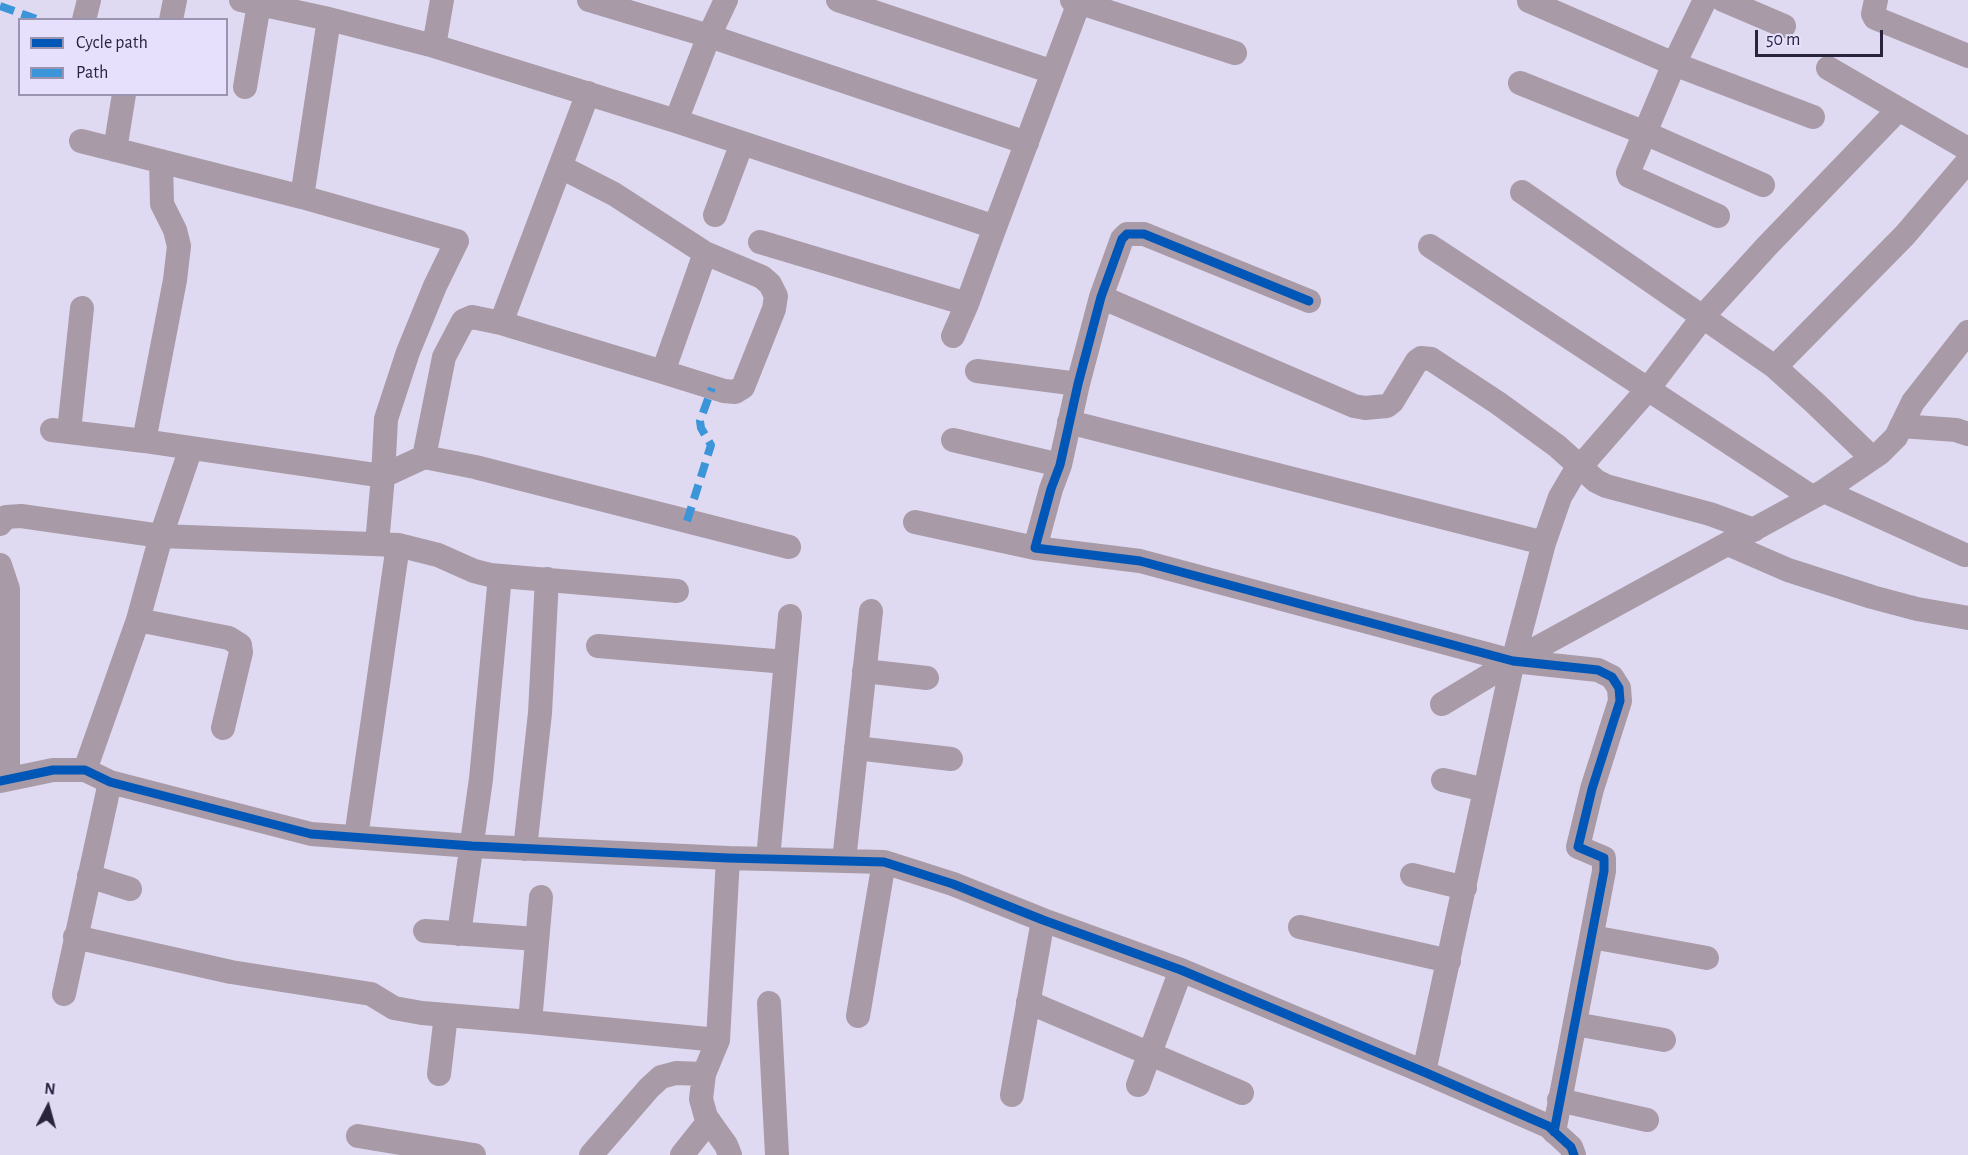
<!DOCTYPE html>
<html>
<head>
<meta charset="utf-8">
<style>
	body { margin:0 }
	#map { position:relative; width:1968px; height:1155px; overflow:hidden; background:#dfdaf1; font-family:"Alegreya Sans",sans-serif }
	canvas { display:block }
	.legend { position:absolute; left:18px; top:18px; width:210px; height:78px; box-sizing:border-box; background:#e6e0fc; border:2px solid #9a94b0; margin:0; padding:8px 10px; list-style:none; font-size:18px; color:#29233d }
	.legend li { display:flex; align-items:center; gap:12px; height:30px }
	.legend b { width:30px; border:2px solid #9a94b0 }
	.north { position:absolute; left:18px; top:1077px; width:60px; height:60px; -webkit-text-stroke:4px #e6e0fc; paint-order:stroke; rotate:6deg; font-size:16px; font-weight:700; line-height:24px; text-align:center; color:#29233d }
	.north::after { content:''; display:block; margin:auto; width:21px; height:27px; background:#29233d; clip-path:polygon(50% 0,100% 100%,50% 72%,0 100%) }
	.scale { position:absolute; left:1755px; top:30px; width:128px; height:27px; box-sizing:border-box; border:3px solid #29233d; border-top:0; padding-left:8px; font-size:18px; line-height:21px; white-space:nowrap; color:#29233d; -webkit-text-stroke:4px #e6e0fc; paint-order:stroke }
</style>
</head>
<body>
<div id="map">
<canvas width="1968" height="1155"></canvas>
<ul class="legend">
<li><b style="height:8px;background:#0057b8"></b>Cycle path</li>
<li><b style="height:8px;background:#3c95d9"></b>Path</li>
</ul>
<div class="north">N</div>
<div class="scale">50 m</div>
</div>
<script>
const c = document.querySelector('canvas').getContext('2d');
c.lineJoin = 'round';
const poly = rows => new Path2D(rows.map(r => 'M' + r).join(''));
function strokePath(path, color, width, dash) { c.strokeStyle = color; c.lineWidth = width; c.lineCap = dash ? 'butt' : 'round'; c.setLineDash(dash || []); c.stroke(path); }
const minor = poly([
	[241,0,329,19,434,46,676,121,995,227,1080,0],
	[589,0,709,36,1027,143],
	[838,0,1053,72],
	[1072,0,1235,53],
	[1705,0,1674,64,1628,173,1629,176,1718,216],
	[1723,0,1784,26],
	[1876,0,1873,14,1875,18,1968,56],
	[1529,1,1674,64,1813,117],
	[84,20,89,0],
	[171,20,175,0],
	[434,46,442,0],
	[1828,68,1968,149],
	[1520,83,1645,133,1763,185],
	[245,87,259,4],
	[676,121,709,36,726,0],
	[81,141,302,197,457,241,435,286,408,352,386,419,383,476,424,457,475,467,789,547],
	[115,150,124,94],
	[561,167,614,194,705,253,762,277,770,284,776,296,774,309,743,387,735,392,724,391,663,372],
	[1522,192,1775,367,1815,403,1872,458],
	[302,197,329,19],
	[715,215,742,143],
	[760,242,967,304],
	[1430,246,1812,497],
	[1101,297,1354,406,1365,408,1387,406,1392,402,1417,361,1421,358,1431,359,1498,403,1557,446,1596,481,1606,486,1710,514,1754,530],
	[1309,301,1144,234,1127,234,1122,239,1101,297,1078,384,1060,465,1051,489,1035,548,1140,561,1513,661,1598,670,1612,677,1619,688,1620,701,1592,789,1578,847,1604,858,1604,871,1554,1132],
	[501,323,663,372,705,253],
	[953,336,967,304,995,227],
	[1775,367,1905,235,1968,161],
	[977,371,1078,384],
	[1069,422,1544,543],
	[1901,426,1956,430,1968,434],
	[52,430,144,441,383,476,377,544],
	[69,431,82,308],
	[953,440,1060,465],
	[144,441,175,280,179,246,175,230,162,204,161,161],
	[424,457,444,357,463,321,472,317,501,323,588,93],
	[1824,491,1965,555],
	[915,522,1035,548],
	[0,524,6,517,21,516,161,536,398,545,438,555,474,571,490,575,677,591],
	[1728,544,1788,570,1872,597,1917,609,1968,618],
	[0,565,8,589,8,779],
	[138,620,229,638,240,645,241,652,223,728],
	[598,646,786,662],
	[864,671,927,678],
	[1442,704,1513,661,1824,491,1880,453,1896,437,1913,402,1968,332],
	[856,748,951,759],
	[85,770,138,620,161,536,191,448],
	[1443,780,1485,790],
	[0,781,53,770,85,770,110,782,311,834,472,846,728,858,884,862,953,884,1043,920,1181,970,1424,1072,1548,1126,1571,1147,1574,1155],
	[356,837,398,545],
	[525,849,540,713,547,579],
	[728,858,718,1040,704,1074,701,1099,706,1117,726,1145,730,1155],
	[768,859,790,616],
	[844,861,871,611],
	[1412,875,1465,888],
	[89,876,130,889],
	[541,897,530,1022,718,1040],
	[1300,927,1449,961],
	[425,931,537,939],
	[459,934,481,779,500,576],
	[75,937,231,972,371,994,394,1008,422,1013,530,1022],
	[1592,937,1707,958],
	[64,994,110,782],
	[1028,1002,1242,1093],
	[769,1003,777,1155],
	[858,1016,884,862],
	[1575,1024,1664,1040],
	[1424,1072,1513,661,1544,543,1560,497,1573,475,1648,389,1706,313,1767,246,1899,109],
	[439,1074,446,1015],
	[1138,1085,1181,970],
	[1012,1095,1043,920],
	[1559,1100,1647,1120],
	[358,1136,474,1155],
	[591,1155,649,1088,661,1077,676,1073,704,1074],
	[682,1155,709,1121]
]);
const quiet = poly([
	[0,6,39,20],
	[687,521,711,445,701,428,700,421,712,388]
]);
const cycleway = poly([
	[1309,301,1144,234,1127,234,1122,239,1101,297,1078,384,1060,465,1051,489,1035,548,1140,561,1513,661,1598,670,1612,677,1619,688,1620,701,1592,789,1578,847,1604,858,1604,871,1554,1132],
	[0,781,53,770,85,770,110,782,311,834,472,846,728,858,884,862,953,884,1043,920,1181,970,1424,1072,1548,1126,1571,1147,1574,1155]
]);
strokePath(minor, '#a89aa6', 24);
strokePath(quiet, '#3c95d9', 8, [15, 8]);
strokePath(cycleway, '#0057b8', 9);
</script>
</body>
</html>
